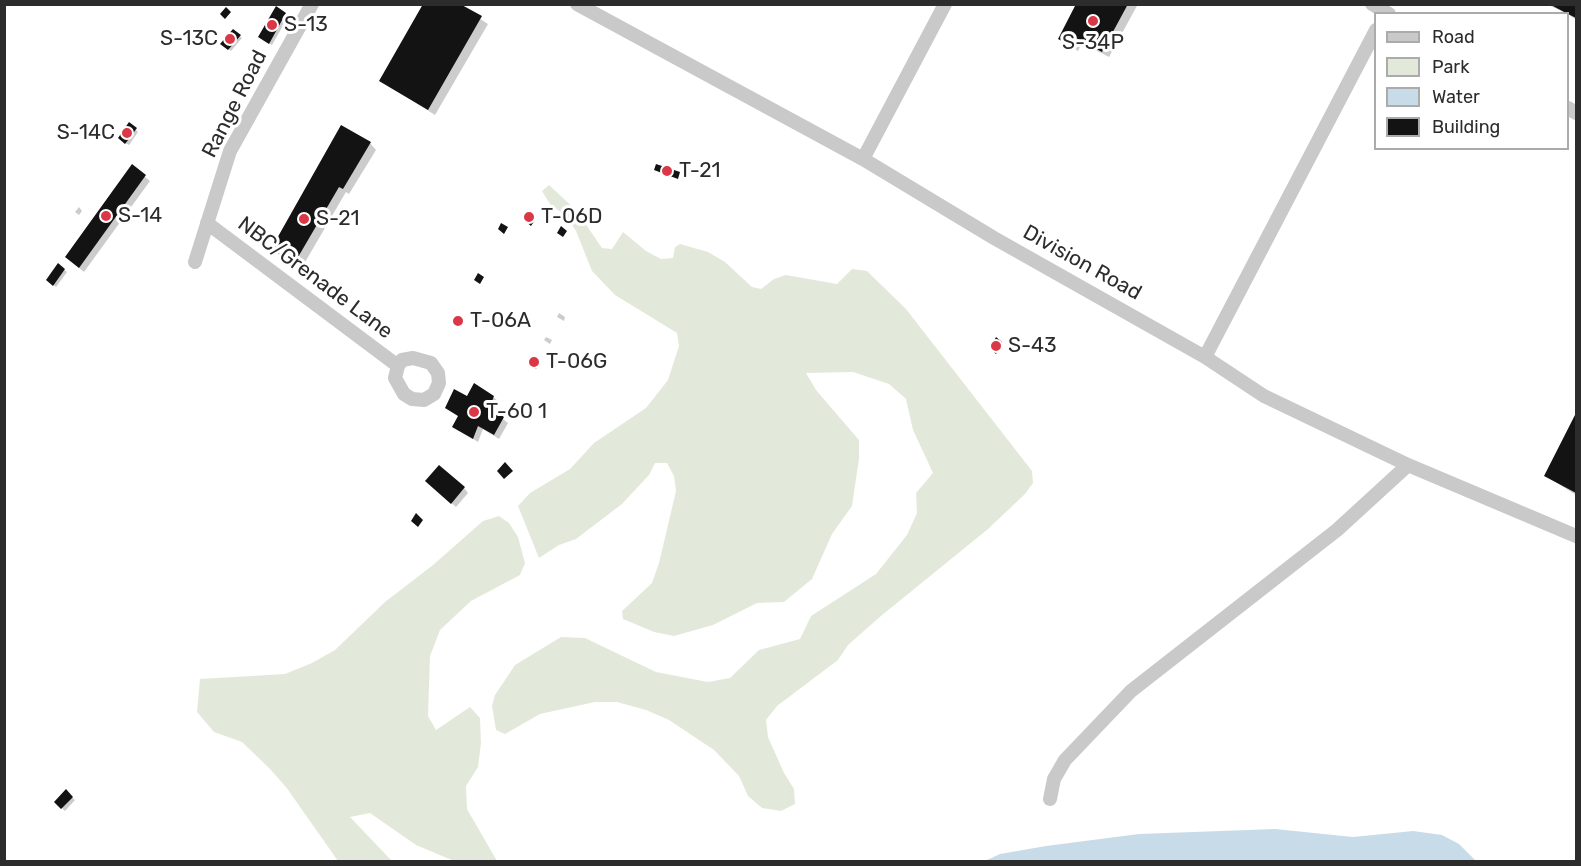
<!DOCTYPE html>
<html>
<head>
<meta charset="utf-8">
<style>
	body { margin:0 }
	#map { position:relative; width:1581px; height:866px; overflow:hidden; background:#fff; font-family:Rubik,sans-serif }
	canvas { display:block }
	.frame { position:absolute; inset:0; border:6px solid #2c2c2c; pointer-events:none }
	.legend { position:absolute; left:1374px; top:12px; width:195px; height:138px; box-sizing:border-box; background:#fff; border:2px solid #ababab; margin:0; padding:8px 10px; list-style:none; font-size:18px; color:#2c2c2c }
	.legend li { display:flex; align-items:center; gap:12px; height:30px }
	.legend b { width:30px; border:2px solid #ababab }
</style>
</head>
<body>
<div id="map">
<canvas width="1581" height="866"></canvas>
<div class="frame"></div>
<ul class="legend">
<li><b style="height:8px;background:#c9c9c9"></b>Road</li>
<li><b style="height:16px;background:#e3e9da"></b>Park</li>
<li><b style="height:16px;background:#c7dce8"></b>Water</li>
<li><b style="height:16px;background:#131313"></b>Building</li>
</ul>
</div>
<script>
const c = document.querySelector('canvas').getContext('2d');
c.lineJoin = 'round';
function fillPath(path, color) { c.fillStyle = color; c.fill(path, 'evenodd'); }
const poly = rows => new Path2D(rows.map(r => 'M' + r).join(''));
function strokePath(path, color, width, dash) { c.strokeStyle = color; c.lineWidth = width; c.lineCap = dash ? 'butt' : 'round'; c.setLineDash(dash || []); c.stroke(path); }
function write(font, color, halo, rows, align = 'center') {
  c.font = font + ' Rubik,sans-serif'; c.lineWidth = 6; c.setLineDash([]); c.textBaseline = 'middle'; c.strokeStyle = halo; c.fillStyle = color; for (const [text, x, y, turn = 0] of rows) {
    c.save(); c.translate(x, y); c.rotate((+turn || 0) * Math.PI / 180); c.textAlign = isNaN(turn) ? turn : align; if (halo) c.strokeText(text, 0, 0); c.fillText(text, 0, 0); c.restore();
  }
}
const green = poly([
	[549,185,576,210,602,248,612,249,623,232,646,251,661,259,673,258,675,247,680,244,708,252,725,262,752,287,761,289,774,279,786,275,837,284,852,269,867,271,906,309,1032,471,1033,483,1025,494,988,529,881,616,848,645,838,660,777,706,766,720,768,737,784,773,794,789,795,804,781,811,762,808,748,796,739,776,714,750,669,720,646,710,617,702,595,702,540,714,505,734,496,730,492,706,495,695,515,665,561,637,585,638,656,672,708,682,730,678,759,650,800,639,811,616,876,574,907,535,917,513,916,493,933,473,913,430,906,399,889,384,853,372,806,373,816,390,859,440,859,459,852,506,832,534,812,579,784,602,757,603,713,625,674,636,654,632,623,619,622,611,652,583,659,563,676,491,674,476,667,463,655,463,649,475,622,504,576,539,559,545,539,558,518,506,530,493,570,469,594,443,646,408,668,380,679,346,677,333,615,295,592,271,576,231,566,216,550,204,542,191],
	[499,516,509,523,518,537,525,563,520,575,471,601,440,630,430,656,428,716,436,730,470,707,480,718,481,743,478,767,466,786,467,809,497,861,454,861,416,845,370,813,350,817,392,861,338,861,286,787,269,768,242,742,214,732,197,712,200,679,285,674,312,663,335,650,385,602,433,565,483,521]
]);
const water = poly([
	[1275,829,1353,837,1413,831,1442,835,1459,844,1476,861,985,861,1000,854,1046,846,1139,834]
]);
const shadow = poly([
	[457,4,488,24,435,115,381,81],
	[1078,4,1138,4,1109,57,1082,43,1078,51,1060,39],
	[1546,4,1576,4,1576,20,1568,14],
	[276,8,288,17,272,45,263,40],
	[233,31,242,38,231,51,222,44],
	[130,124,138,132,129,145,122,141],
	[370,143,376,150,349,194,346,192,301,269,279,255,273,249],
	[132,166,150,181,84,272,72,262],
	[79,207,82,211,79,215,75,212],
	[58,265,67,272,56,287,48,280],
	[559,313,565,317,564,321,557,317],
	[546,337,552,340,550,344,544,340],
	[493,397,498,401,494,412,508,423,499,439,483,429,478,442,454,427,459,417,447,407,468,398],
	[1576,416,1576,495,1546,476],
	[427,481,464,488,468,493,456,507],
	[66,792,75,800,65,811,56,802]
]);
const building = poly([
	[423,4,460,4,482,16,428,110,379,81],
	[1076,4,1128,4,1102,52,1076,38,1071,46,1058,39],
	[1549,4,1576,4,1576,18,1568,14],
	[276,6,286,13,269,44,258,37],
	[226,7,231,12,225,19,220,14],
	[233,29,241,35,228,50,220,44],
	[129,122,137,128,125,144,118,138],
	[341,125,371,142,343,189,339,187,294,264,271,249],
	[132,164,146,175,79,268,65,257],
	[656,164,680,172,678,179,654,170],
	[529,214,535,220,531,226,524,220],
	[501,223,508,227,504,234,498,229],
	[561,226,567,231,563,237,557,233],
	[58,263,65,269,53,286,46,280],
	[478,273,484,277,480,284,474,280],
	[457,316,463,320,460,327,452,322],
	[996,337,1002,342,996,354,990,349],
	[532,356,540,361,536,369,529,363],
	[474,383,494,396,490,407,504,417,494,435,478,426,473,439,452,427,458,416,445,408,454,389,467,396],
	[1576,413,1576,493,1544,476],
	[505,462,513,471,504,479,497,471],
	[439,465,465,487,451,504,425,481],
	[416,513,423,520,418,527,411,521],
	[66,789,73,797,61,809,54,802]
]);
const minor = poly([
	[577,4,863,159,994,238,1205,357,1264,396,1408,465,1576,536],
	[1372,4,1389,14],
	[1568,108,1576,113],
	[863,159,945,4],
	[207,223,398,366,395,378,404,394,412,399,424,400,434,394,439,383,438,373,431,363,413,358,402,360,398,366],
	[195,262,230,151,312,4],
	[1205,357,1376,30],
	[1050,799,1054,779,1065,760,1131,691,1337,530,1408,465]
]);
const markers = [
	[1093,21,6,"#da3747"],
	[272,25,6,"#da3747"],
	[230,39,6,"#da3747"],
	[127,133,6,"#da3747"],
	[667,171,6,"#da3747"],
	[106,216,6,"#da3747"],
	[529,217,6,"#da3747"],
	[304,219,6,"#da3747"],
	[458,321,6,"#da3747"],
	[996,346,6,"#da3747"],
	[534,362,6,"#da3747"],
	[474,412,6,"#da3747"]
];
const poiNames = [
	["S-13",284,25],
	["S-13C",218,39,"right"],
	["S-34P",1093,43,"center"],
	["S-14C",115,133,"right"],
	["T-21",679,171],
	["S-14",118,216],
	["T-06D",541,217],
	["S-21",316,219],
	["T-06A",470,321],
	["S-43",1008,346],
	["T-06G",546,362],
	["T-60 1",486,412]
];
const streetNames = [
	["Range Road",235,104,-63],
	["Division Road",1082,263,29],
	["NBC/Grenade Lane",315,278,37]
];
fillPath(green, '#e3e9da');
fillPath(water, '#c7dce8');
fillPath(shadow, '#0003');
fillPath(building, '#131313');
strokePath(minor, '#c9c9c9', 14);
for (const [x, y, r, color] of markers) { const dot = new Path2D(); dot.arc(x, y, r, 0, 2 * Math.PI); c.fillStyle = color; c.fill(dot); strokePath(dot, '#fff', 2); }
write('21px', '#2c2c2c', '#fff', poiNames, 'left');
write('21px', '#2c2c2c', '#fff', streetNames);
</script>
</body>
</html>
